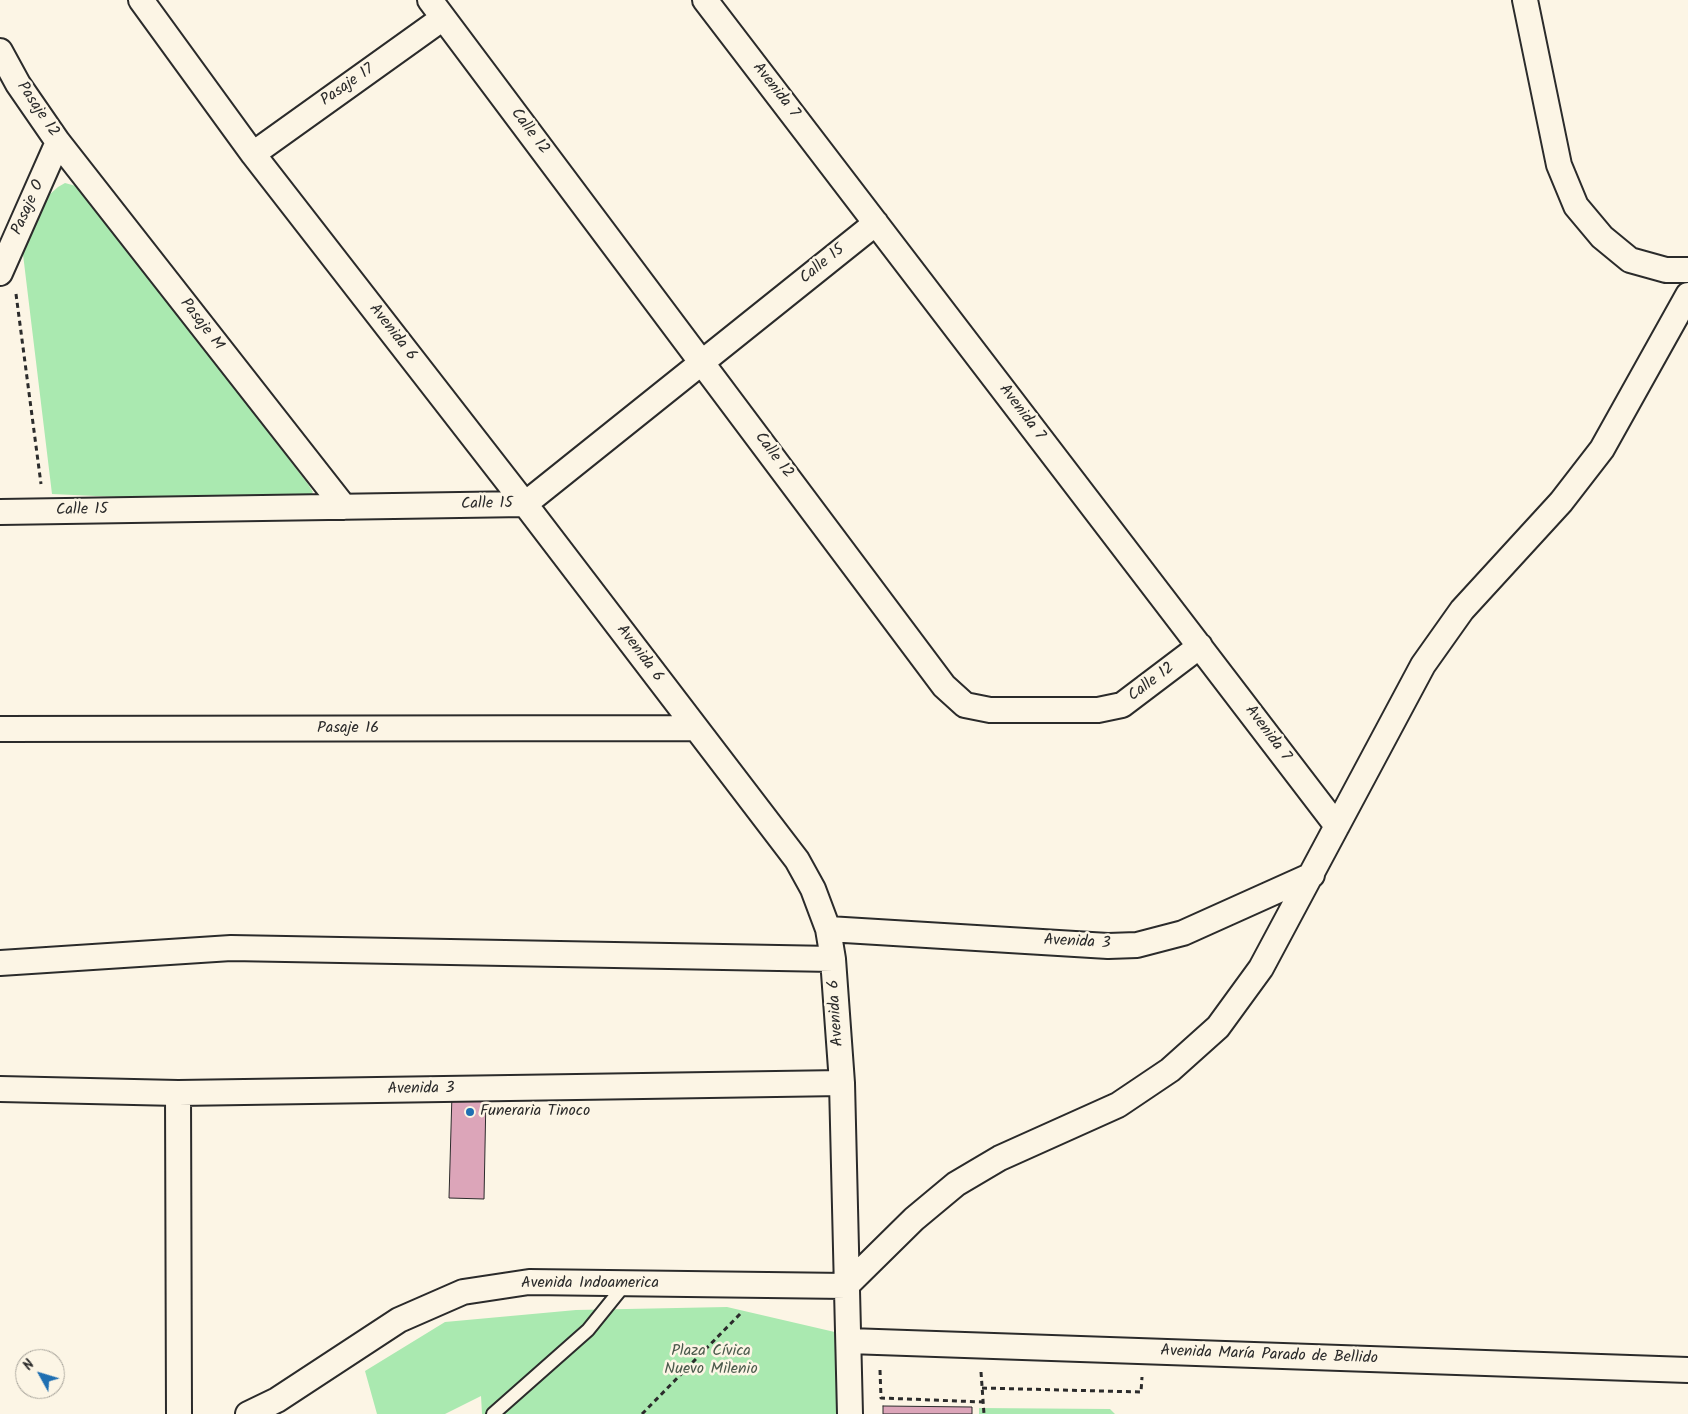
<!DOCTYPE html>
<html>
<head>
<meta charset="utf-8">
<style>
	body { margin:0 }
	#map { position:relative; width:1688px; height:1414px; overflow:hidden; background:#fcf5e5; font-family:Kalam,sans-serif }
	canvas { display:block }
	.north { position:absolute; left:15px; top:1349px; width:50px; height:50px; box-sizing:border-box; background:#fcf5e5; border:1px solid #a8a49b; border-radius:50%; rotate:309deg; font-size:14px; font-weight:700; line-height:20px; text-align:center; color:#2b2b2b }
	.north::after { content:''; display:block; margin:auto; width:18px; height:22px; background:#1f6fb2; clip-path:polygon(50% 0,100% 100%,50% 72%,0 100%) }
</style>
</head>
<body>
<div id="map">
<canvas width="1688" height="1414"></canvas>
<div class="north">N</div>
</div>
<script>
const c = document.querySelector('canvas').getContext('2d');
c.lineJoin = 'round';
function fillPath(path, color) { c.fillStyle = color; c.fill(path, 'evenodd'); }
const poly = rows => new Path2D(rows.map(r => 'M' + r).join(''));
function strokePath(path, color, width, dash) { c.strokeStyle = color; c.lineWidth = width; c.lineCap = dash ? 'butt' : 'round'; c.setLineDash(dash || []); c.stroke(path); }
function write(font, color, halo, rows, align = 'center') {
  c.font = font + ' Kalam,sans-serif'; c.lineWidth = 5; c.setLineDash([]); c.textBaseline = 'middle'; c.strokeStyle = halo; c.fillStyle = color; for (const [text, x, y, turn = 0] of rows) {
    c.save(); c.translate(x, y); c.rotate((+turn || 0) * Math.PI / 180); c.textAlign = isNaN(turn) ? turn : align; if (halo) c.strokeText(text, 0, 0); c.fillText(text, 0, 0); c.restore();
  }
}
const green = poly([
	[65,183,76,186,84,192,308,484,313,492,307,499,292,505,52,494,22,246,48,196,58,187],
	[727,1307,839,1333,840,1414,482,1414,481,1396,445,1414,377,1414,365,1371,445,1322,576,1310],
	[979,1408,1110,1409,1115,1414,979,1414]
]);
const building = poly([
	[452,1094,486,1095,484,1199,449,1198,452,1094],
	[883,1406,972,1407,972,1414,883,1414,883,1406]
]);
const path = poly([
	[16,294,41,484],
	[880,1370,881,1398,983,1402],
	[981,1372,984,1414],
	[982,1388,1141,1392,1142,1377],
	[642,1414,742,1312]
]);
const lane = poly([
	[493,1414,588,1330,626,1283]
]);
const street = poly([
	[141,0,253,154,525,504,797,860,813,889,828,929,833,959,842,1083,850,1414],
	[430,0,944,686,965,705,990,710,1098,710,1122,705,1200,646],
	[705,0,1337,826],
	[1525,0,1559,165,1576,206,1602,237,1630,260,1666,270,1688,270],
	[0,51,18,84,58,142,344,507],
	[253,154,443,18],
	[0,273,58,142],
	[0,512,525,504,876,223],
	[0,729,696,728],
	[828,929,1108,946,1137,945,1183,933,1312,875],
	[0,963,231,948,833,959],
	[0,1089,178,1093,842,1083],
	[178,1093,179,1414],
	[849,1341,1688,1370],
	[248,1414,277,1400,399,1320,463,1292,529,1282,846,1286,914,1219,956,1184,1000,1158,1118,1105,1170,1070,1218,1027,1261,968,1423,665,1462,610,1561,502,1602,449,1688,295]
]);
const markers = [
	[470,1112,5,"#1f6fb2"]
];
const streetNames = [
	["Pasaje 17",348,86,-35],
	["Avenida 7",775,91,52],
	["Pasaje 12",37,110,56],
	["Calle 12",529,132,53],
	["Pasaje O",29,208,-66],
	["Calle 15",823,265,-39],
	["Pasaje M",201,325,52],
	["Avenida 6",392,333,52],
	["Avenida 7",1021,413,53],
	["Calle 12",773,456,53],
	["Calle 15",487,505,-1],
	["Calle 15",82,511,-1],
	["Avenida 6",639,654,53],
	["Calle 12",1152,683,-37],
	["Pasaje 16",348,729],
	["Avenida 7",1267,734,53],
	["Avenida 3",1077,943,3],
	["Avenida 6",837,1013,-94],
	["Avenida 3",421,1090,-1],
	["Avenida Indoamerica",590,1284],
	["Avenida María Parado de Bellido",1269,1356,2]
];
const poiNames = [
	["Funeraria Tinoco",480,1112]
];
const parkNames = [
	["Plaza Cívica",711,1352],
	["Nuevo Milenio",711,1370]
];
fillPath(green, '#aae9b0');
fillPath(building, '#dca5b9');
strokePath(building, '#2b2b2b', 1);
strokePath(lane, '#2b2b2b', 16);
strokePath(street, '#2b2b2b', 28);
strokePath(path, '#2b2b2b', 3, [5, 4]);
strokePath(lane, '#fcf5e5', 12);
strokePath(street, '#fcf5e5', 24);
for (const [x, y, r, color] of markers) { const dot = new Path2D(); dot.arc(x, y, r, 0, 2 * Math.PI); c.fillStyle = color; c.fill(dot); strokePath(dot, '#fcf5e5', 2); }
write('16px', '#2b2b2b', '#fcf5e5', streetNames);
write('16px', '#2b2b2b', '#fcf5e5', poiNames, 'left');
write('16px', '#4b5a4c', '#fcf5e5', parkNames);
</script>
</body>
</html>
